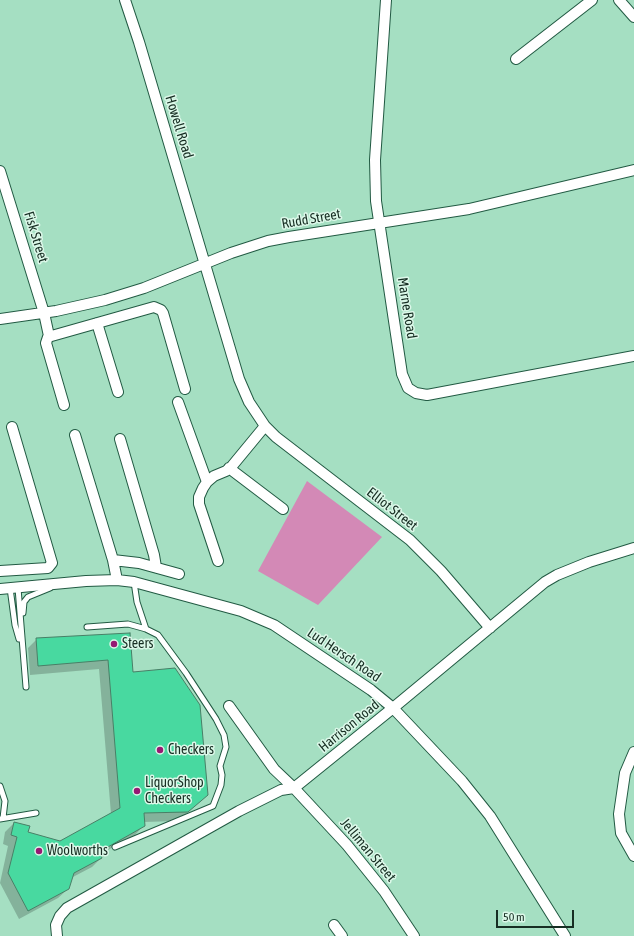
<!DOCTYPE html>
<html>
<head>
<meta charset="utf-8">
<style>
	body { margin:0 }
	#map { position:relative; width:634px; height:936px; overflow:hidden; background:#a5dfc2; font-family:"Asap Condensed",sans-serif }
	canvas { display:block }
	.scale { position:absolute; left:496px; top:910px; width:78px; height:18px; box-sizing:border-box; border:2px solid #172e23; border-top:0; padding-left:5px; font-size:12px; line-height:14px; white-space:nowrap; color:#172e23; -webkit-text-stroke:3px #dcf8e9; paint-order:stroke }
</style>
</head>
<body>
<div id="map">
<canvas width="634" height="936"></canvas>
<div class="scale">50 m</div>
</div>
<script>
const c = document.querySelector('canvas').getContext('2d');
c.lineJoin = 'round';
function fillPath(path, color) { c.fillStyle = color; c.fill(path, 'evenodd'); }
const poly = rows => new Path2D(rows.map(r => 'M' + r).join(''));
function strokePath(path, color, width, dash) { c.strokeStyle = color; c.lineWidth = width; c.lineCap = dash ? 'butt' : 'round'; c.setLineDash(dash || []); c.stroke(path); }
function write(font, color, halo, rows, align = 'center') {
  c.font = font + ' "Asap Condensed",sans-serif'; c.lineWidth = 3; c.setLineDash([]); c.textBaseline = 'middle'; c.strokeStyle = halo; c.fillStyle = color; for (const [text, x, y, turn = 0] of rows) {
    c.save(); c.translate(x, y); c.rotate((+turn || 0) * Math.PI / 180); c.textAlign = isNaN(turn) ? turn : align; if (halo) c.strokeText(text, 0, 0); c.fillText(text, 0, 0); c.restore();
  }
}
const green = poly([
	[307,481,382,537,318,605,258,571]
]);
const shadow = poly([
	[129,634,132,673,207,795,178,821,143,822,144,825,135,835,99,855,101,858,92,867,71,878,68,889,58,898,19,919,0,883,8,846,3,844,5,832,14,823,27,833,60,842,111,814,99,669,30,675,28,648,37,639]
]);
const building = poly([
	[130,633,133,672,175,668,200,705,208,795,188,812,144,813,145,826,99,852,102,858,74,873,69,889,28,911,8,873,17,837,11,835,14,822,30,826,28,832,60,841,120,808,108,660,38,666,36,638,130,633]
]);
const service = poly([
	[10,588,15,625,19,639],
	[18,588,26,687],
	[23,613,24,602,28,597,50,588],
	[87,627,128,624,146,629],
	[0,786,5,801,3,818],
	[0,819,36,813],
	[115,847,213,806,221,785,222,775,220,766,226,747,224,735,216,719,186,673,158,635,146,629,137,602,134,582]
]);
const minor = poly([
	[125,0,139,42,239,379,249,402,265,426,276,437,410,540,441,571,490,628],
	[386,0,375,160,376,201,402,374,408,388,416,393,427,395,634,356],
	[619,0,634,17],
	[516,59,592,0],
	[0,171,44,313,49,336],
	[0,319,56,311,105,300,144,288,231,253,268,241,289,237,469,209,634,170],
	[97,323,118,392],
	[178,402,207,482],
	[64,405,46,343,48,337,154,307,161,310,163,313,185,389],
	[75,435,113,560,117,580],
	[120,439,154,555,156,567],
	[229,468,283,509],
	[113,560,139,563,179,574],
	[218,561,199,504,199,497,203,488,207,482,214,476,226,471,232,466,265,426],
	[0,571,48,568,52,563,12,427],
	[0,589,86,581,117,580,134,582,241,611,274,625,371,690,393,708,462,781,490,816,565,936],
	[229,706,274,769,294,788,347,845,384,891,414,936],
	[634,752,625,773,619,814,621,833,634,856],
	[334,925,342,936],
	[57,936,56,925,60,916,67,908,239,811,281,790,294,788,393,708,545,582,557,575,589,562,634,548]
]);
const markers = [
	[114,644,4,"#961973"],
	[160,750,4,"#961973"],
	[137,791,4,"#961973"],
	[39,851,4,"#961973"]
];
const streetNames = [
	["Howell Road",179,127,73],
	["Rudd Street",311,219,-10],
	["Fisk Street",36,237,73],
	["Marne Road",407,308,81],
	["Elliot Street",392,509,38],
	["Lud Hersch Road",344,655,34],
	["Harrison Road",349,726,-39],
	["Jelliman Street",368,850,50]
];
const poiNames = [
	["Steers",122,644],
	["Checkers",168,750],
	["LiquorShop",145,783],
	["Checkers",145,799],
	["Woolworths",47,851]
];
fillPath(green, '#d389b6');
fillPath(shadow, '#0003');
fillPath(building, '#48d9a0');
strokePath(building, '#487f66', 1);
strokePath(service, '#225a43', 7);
strokePath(minor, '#225a43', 12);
strokePath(service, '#fff', 5);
strokePath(minor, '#fff', 10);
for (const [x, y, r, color] of markers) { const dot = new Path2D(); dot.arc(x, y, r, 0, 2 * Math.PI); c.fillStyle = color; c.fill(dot); strokePath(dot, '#dcf8e9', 1.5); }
write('14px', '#172e23', '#dcf8e9', streetNames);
write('14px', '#172e23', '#dcf8e9', poiNames, 'left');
</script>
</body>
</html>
